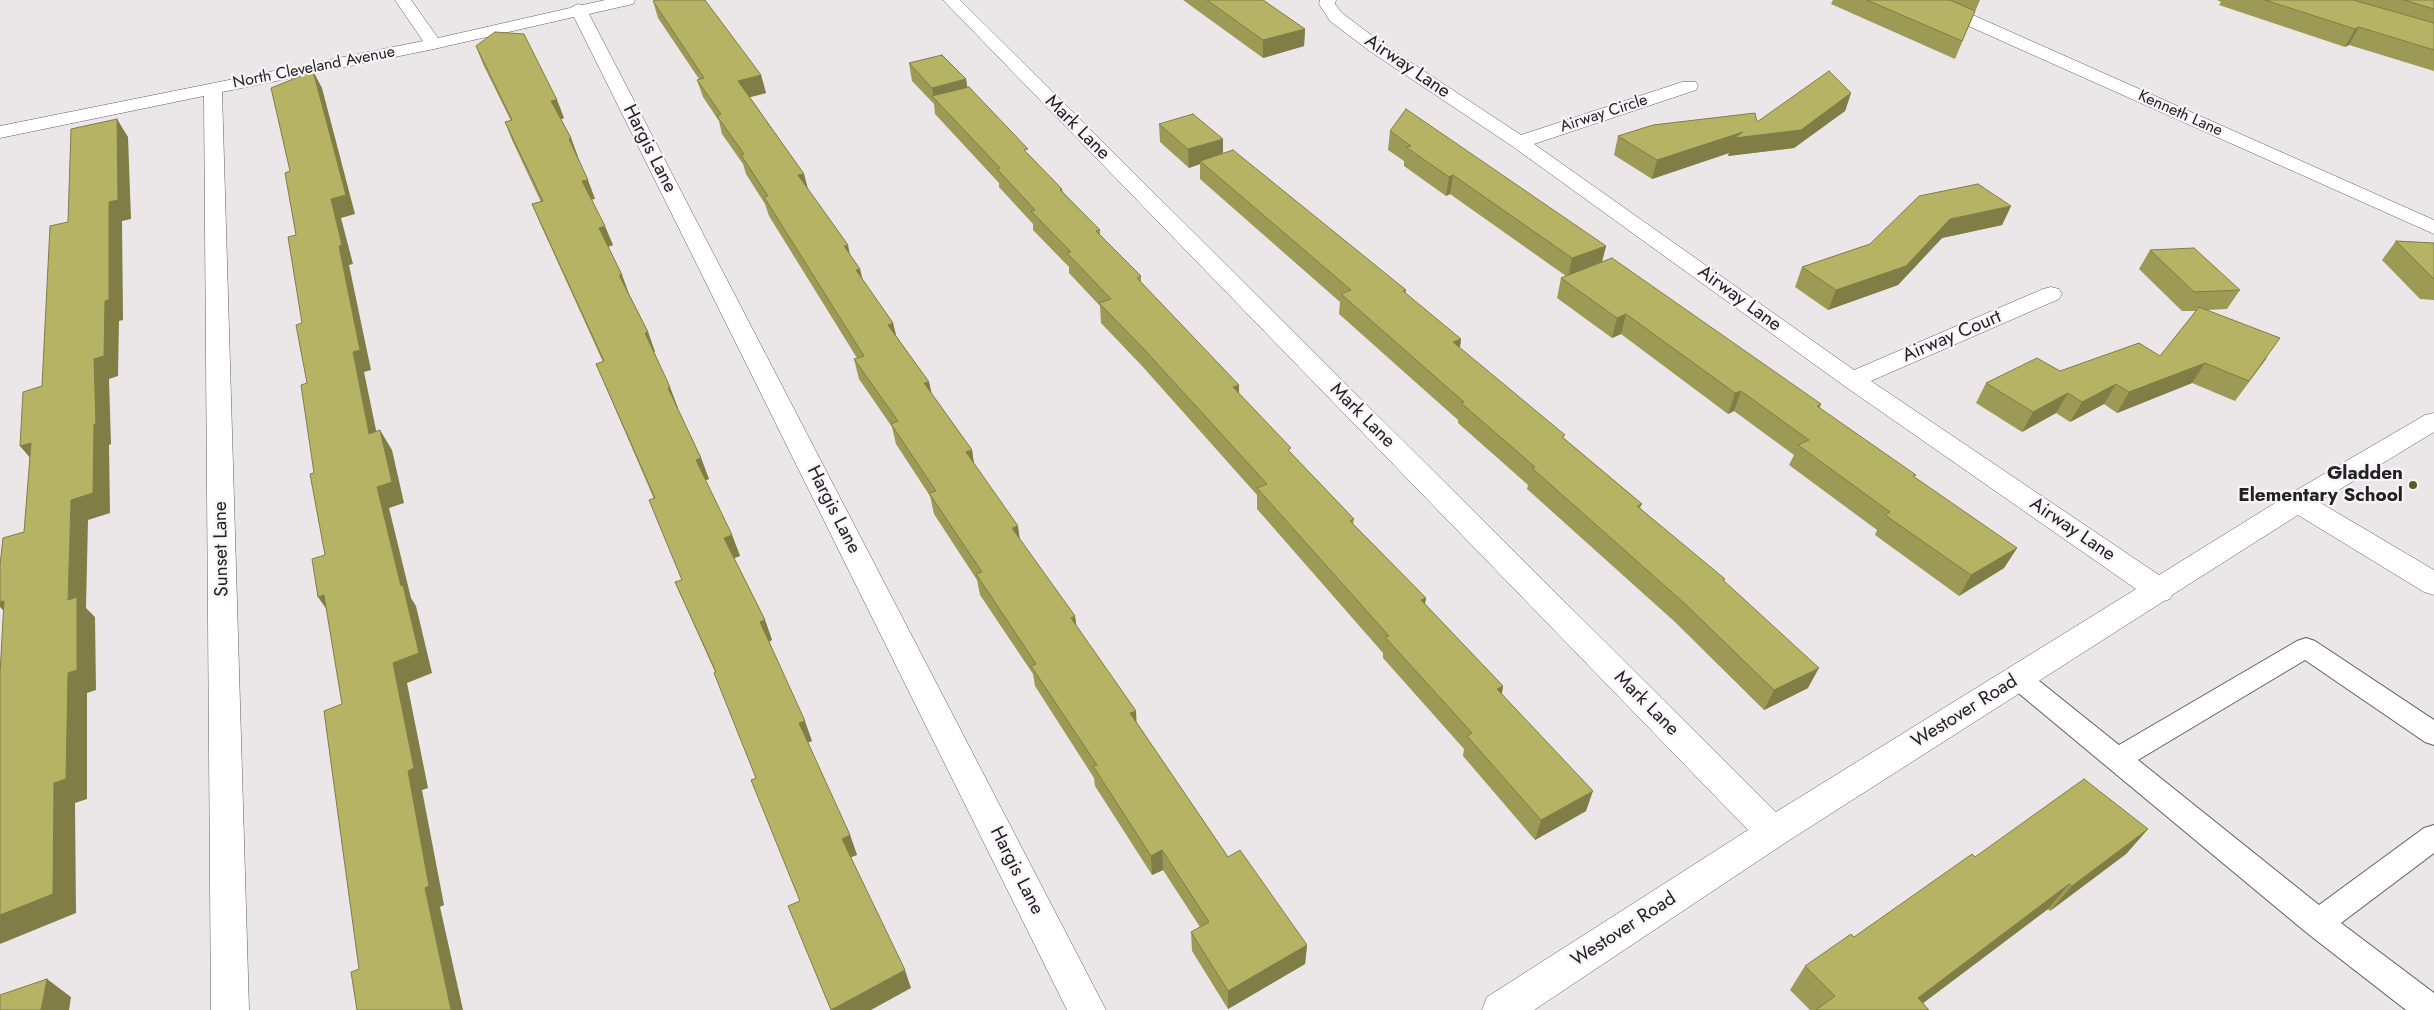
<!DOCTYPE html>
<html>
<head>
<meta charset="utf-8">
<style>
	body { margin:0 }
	canvas { display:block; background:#ebe7e9 }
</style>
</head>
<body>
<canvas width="2434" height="1010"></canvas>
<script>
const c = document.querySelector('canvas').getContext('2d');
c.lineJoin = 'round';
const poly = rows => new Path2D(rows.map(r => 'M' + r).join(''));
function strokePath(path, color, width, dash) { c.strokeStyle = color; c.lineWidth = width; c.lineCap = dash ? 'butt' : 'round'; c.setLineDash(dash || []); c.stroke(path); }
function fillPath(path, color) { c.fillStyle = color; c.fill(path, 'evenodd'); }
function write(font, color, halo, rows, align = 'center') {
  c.font = font + ' Jost,sans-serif'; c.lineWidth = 4.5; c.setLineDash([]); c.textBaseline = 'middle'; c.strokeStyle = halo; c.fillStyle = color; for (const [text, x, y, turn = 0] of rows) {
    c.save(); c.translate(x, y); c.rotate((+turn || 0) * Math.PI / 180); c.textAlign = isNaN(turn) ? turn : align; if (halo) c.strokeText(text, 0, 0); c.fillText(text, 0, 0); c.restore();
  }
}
const service = poly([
	[2306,638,2315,641,2434,720,2434,745,2425,742,2305,660,2138,760,2319,905,2424,828,2434,825,2434,853,2341,923,2434,993,2434,1010,2406,1010,2307,933,2010,686,2006,679,2010,672,2019,669,2028,672,2119,745,2297,641,2306,638]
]);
const minor = poly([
	[395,0,411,0,438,38,570,8,578,4,583,5,605,0,635,0,633,4,589,14,1106,1010,1067,1010,574,17,434,49,222,92,249,1010,211,1010,204,96,0,138,0,126,423,41,395,0],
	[943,0,960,0,1776,812,2136,589,1843,385,1512,146,1371,52,1330,21,1319,4,1320,0,1336,0,1335,4,1342,13,1383,44,1521,135,1682,82,1696,82,1698,86,1696,90,1534,144,1854,370,2043,289,2051,287,2059,289,2062,294,2059,299,1871,381,2159,575,2288,495,2425,415,2434,413,2434,432,2319,502,2434,570,2434,595,2424,592,2298,515,2172,595,2170,599,2164,601,1785,843,1534,1010,1482,1010,1487,997,1748,830,943,0],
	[1917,0,1939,0,2434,220,2434,234,1919,4,1917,0]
]);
const wall = poly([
	[1183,0,1263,0,1305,29,1304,46,1263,58],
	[1833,0,1980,0,1955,59,1831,4],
	[2217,0,2434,0,2434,71,2349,45,2345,47,2219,5,2221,2],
	[653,1,761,75,766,93,750,97,804,174,808,190,850,255,863,280,893,323,896,336,929,382,932,394,972,450,974,465,1019,539,1075,616,1076,626,1137,723,1228,857,1307,945,1305,964,1228,1009,1192,951,1191,932,1200,927,1163,870,1152,875,1095,786,1094,778,1035,686,1033,674,980,595,977,580,934,514,930,496,896,444,892,427,859,379,854,359,857,358,769,216,765,204,746,174,743,164,722,134,719,121,703,97,697,80,699,79,658,18],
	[476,46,557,100,564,118,561,119,571,138,578,157,595,199,592,199,613,245,608,247,622,275,629,294,648,332,655,352,654,352,678,408,677,408,701,458,709,479,705,480,732,535,740,556,734,558,765,620,772,640,769,642,812,741,807,743,850,835,857,855,851,857,911,988,800,901,756,778,715,672,675,582,682,580,654,499,596,364,603,362,540,223,532,204,541,202,512,140,505,122,511,121,483,64],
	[909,63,966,79,967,87,1028,154,1062,189,1063,192,1100,230,1100,235,1141,276,1141,282,1291,453,1354,519,1353,524,1426,598,1425,604,1503,686,1502,694,1586,811,1535,840,1463,756,1464,749,1383,658,1383,653,1257,509,1257,495,1143,367,1101,323,1100,306,1069,273,1069,267,1033,230,1033,224,999,187,999,183,935,114,934,104,912,81],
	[1851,93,1845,111,1794,148,1728,156,1729,153,1652,179,1614,155,1618,136,1757,122],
	[1159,124,1223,154,1406,290,1406,294,1461,339,1460,348,1565,439,1642,504,1640,508,1724,581,1808,688,1764,710,1675,622,1527,489,1528,485,1458,423,1458,420,1339,314,1340,302,1200,179,1200,164,1189,168,1160,142],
	[1390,131,1606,246,1602,262,1821,404,1820,408,1914,478,2017,548,2004,568,1959,596,1875,535,1877,530,1789,465,1794,455,1734,411,1728,414,1621,334,1612,338,1557,298,1561,278,1566,276,1450,194,1446,196,1404,166,1404,161,1388,150],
	[2011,206,2002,225,1942,238,1898,285,1828,310,1795,287,1802,267],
	[2396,241,2434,243,2434,300,2420,299,2382,260],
	[2150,250,2240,290,2227,309,2207,310,2267,358,2235,401,2192,383,2117,413,2104,404,2070,422,2056,413,2022,432,1976,403,1986,383,2160,356,2196,311,2182,311,2139,269],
	[2148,829,2126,854,2050,911,2048,909,1923,1003,1929,1010,1810,1010,1790,990,1805,966,1854,937,1975,857]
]);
const shadedWall = poly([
	[2359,27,2349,45,2345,47,2355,29],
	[1305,29,1304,46,1263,58,1263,40],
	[313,71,322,88,355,214,341,218,353,264,349,265,371,370,364,372,381,454,369,434,353,352,339,246,331,199],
	[761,75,766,93,743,99,738,81],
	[966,79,969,97,934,98,932,88],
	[1851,93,1845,111,1794,148,1728,156,1729,153,1652,179,1657,160,1743,132],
	[557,100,564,118,558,120,551,101],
	[117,119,128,137,131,219,122,221,123,320,119,321,118,376,109,379,111,444,109,445,110,513,88,520,86,608,95,617,96,690,87,693,87,799,75,803,76,913,0,944,0,915,54,783,68,600,71,500,94,359,105,301,109,202],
	[571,138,578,157,576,157,569,139],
	[1223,139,1223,157,1200,161,1200,164,1189,168,1188,149],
	[804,174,809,193,798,175],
	[1453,175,1450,194,1446,196,1449,177],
	[588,180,595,199,589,200,582,181],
	[2011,206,2002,225,1942,238,1898,285,1828,310,1836,290,1950,219],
	[605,226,613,245,607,247,599,228],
	[848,245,852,264,844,246],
	[1606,246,1601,265,1568,278,1572,258],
	[860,269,865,289,856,270],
	[619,275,622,275,629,294,626,295],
	[1626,314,1621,334,1612,338,1617,318],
	[893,323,898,343,888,325],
	[648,332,655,352,652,352,645,333],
	[1461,339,1458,359,1453,342],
	[2205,363,2192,383,2117,413,2129,392],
	[929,382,933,402,924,383],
	[2116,384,2104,404,2070,422,2082,402],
	[1239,385,1239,405,1233,387],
	[670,387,678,408,675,408,668,388],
	[1741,391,1734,411,1728,414,1735,393],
	[2068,393,2056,413,2022,432,2033,412],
	[380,430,392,450,404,503,389,508,411,598,416,606,432,673,407,683,428,788,422,790,444,905,440,907,463,1010,451,1010,425,888,408,771,393,663,377,487],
	[31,443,37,466,20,446],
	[972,450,975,470,966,452],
	[701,458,709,479,703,481,696,460],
	[1018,526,1021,547,1012,528],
	[732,535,740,556,732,559,724,538],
	[2017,548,2004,568,1959,596,1971,575],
	[324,595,332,617,318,597],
	[1426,598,1422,618,1421,600],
	[4,601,16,623,0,607,0,602],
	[1075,616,1078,636,1071,618],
	[765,620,772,640,768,642,760,622],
	[1819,668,1808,688,1764,710,1774,690],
	[1503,686,1499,706,1497,689],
	[1136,711,1137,731,1130,713],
	[805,721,812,741,806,743,799,723],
	[1593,791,1586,811,1535,840,1541,820],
	[2148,829,2126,854,2050,911,2072,886],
	[850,835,857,855,849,858,842,839],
	[1162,850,1163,870,1152,875,1151,856],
	[2069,884,2048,909,1914,1010,1918,998],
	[1307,945,1305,964,1228,1009,1228,991],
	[905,970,911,988,871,1010,831,1010],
	[47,979,71,997,69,1010,41,1010]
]);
const building = poly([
	[657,0,705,0,761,75,738,81,804,174,798,175,848,245,844,246,860,269,856,270,893,323,888,325,929,382,924,383,972,450,966,452,1018,526,1012,528,1075,616,1071,618,1136,711,1130,713,1228,857,1240,850,1307,945,1228,991,1191,932,1209,922,1162,850,1151,856,1093,766,1097,765,1031,666,1036,664,976,574,982,572,929,493,936,491,891,424,898,421,854,359,864,356,764,197,768,196,741,155,744,154,717,116,721,114,697,80,704,78,653,1,657,0],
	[1207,0,1263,0,1305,29,1263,40,1207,0],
	[1867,0,1950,0,1975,11,1962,41,1867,0],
	[2265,0,2353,0,2434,23,2434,50,2359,27,2355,29,2265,0],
	[2404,0,2434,0,2434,9,2404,0],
	[495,32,524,34,557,100,551,101,571,138,569,139,588,180,582,181,605,226,599,228,622,275,619,275,648,332,645,333,670,387,668,388,701,458,696,460,732,535,724,538,765,620,760,622,805,721,799,723,850,835,842,839,905,970,831,1010,788,906,800,901,751,780,756,778,714,673,716,672,675,582,682,580,649,500,655,498,596,364,604,361,532,204,543,201,505,122,512,120,476,46,495,32],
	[942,55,966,79,932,88,909,63,942,55],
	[313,71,346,195,331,199,342,245,339,246,360,350,353,352,369,434,380,430,392,482,377,487,401,586,403,585,419,653,393,663,414,768,408,771,429,886,425,888,451,1010,357,1010,351,972,359,969,324,711,342,704,324,595,318,597,312,559,325,555,310,474,314,473,301,385,307,383,296,325,302,323,288,237,296,235,285,173,290,171,271,88,313,71],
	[1829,71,1851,93,1801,130,1734,138,1743,132,1657,160,1618,136,1653,125,1755,113,1757,122,1829,71],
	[969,87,1028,149,1024,150,1062,189,1060,190,1100,230,1096,231,1141,276,1137,278,1239,385,1233,387,1291,448,1288,450,1354,519,1350,521,1426,598,1421,600,1503,686,1497,689,1593,791,1541,820,1467,736,1472,733,1385,637,1389,636,1257,488,1267,484,1142,347,1099,303,1111,299,1067,253,1071,252,1031,211,1035,210,997,169,1000,168,932,96,969,87],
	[1406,109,1606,246,1572,258,1453,175,1449,177,1406,147,1411,146,1390,131,1406,109],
	[1193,114,1223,139,1188,149,1159,124,1193,114],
	[117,119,118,200,109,202,109,300,105,301,104,356,94,359,96,424,94,424,93,493,71,500,68,600,77,597,77,670,68,673,66,779,54,783,53,894,0,915,0,674,4,601,0,602,0,565,3,538,24,532,31,443,20,446,23,392,42,386,50,226,68,222,71,129,117,119],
	[1233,150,1406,290,1403,291,1461,339,1453,342,1565,435,1562,437,1642,504,1637,506,1725,579,1723,580,1819,668,1774,690,1683,602,1532,468,1535,467,1461,403,1464,402,1341,294,1351,290,1200,161,1233,150],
	[1978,184,2011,206,1950,219,1906,266,1836,290,1802,267,1870,244,1919,196,1978,184],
	[2396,241,2434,243,2434,279,2396,241],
	[2194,248,2240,290,2194,292,2150,250,2194,248],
	[1612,258,1821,404,1817,406,1916,475,1913,476,2017,548,1971,575,1885,515,1890,512,1798,445,1809,440,1741,391,1735,393,1626,314,1617,318,1561,278,1612,258],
	[2199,307,2280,338,2249,381,2205,363,2129,392,2116,384,2082,402,2068,393,2033,412,1986,383,2037,358,2060,371,2139,343,2160,356,2199,307],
	[2084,779,2148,829,2072,886,2069,884,1918,998,1929,1010,1816,1010,1835,996,1805,966,1851,934,1854,937,1972,854,1975,857,2084,779],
	[47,979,41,1010,0,1010,0,995,47,979]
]);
const markers = [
	[2413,485,5,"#5d5a27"]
];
const farStreetnames = [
	["North Cleveland Avenue",314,68,-11],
	["Airway Circle",1604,114,-18],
	["Kenneth Lane",2180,114,24]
];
const streetNames = [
	["Airway Lane",1407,67,34],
	["Mark Lane",1077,128,45],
	["Hargis Lane",649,149,63],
	["Airway Lane",1739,299,36],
	["Airway Court",1952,337,-23],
	["Mark Lane",1362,416,45],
	["Hargis Lane",833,510,63],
	["Airway Lane",2072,530,34],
	["Sunset Lane",222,549,-91],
	["Mark Lane",1646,704,45],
	["Westover Road",1965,712,-32],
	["Hargis Lane",1016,871,63],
	["Westover Road",1624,930,-33]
];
const poiNames = [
	["Gladden",2403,474],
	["Elementary School",2403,496]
];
strokePath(service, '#615e60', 2);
strokePath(minor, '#615e60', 1);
fillPath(service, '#fff');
fillPath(minor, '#fff');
fillPath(wall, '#9d9a56');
fillPath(shadedWall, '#807d46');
fillPath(building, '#b7b364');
strokePath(building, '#807d46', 1);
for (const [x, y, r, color] of markers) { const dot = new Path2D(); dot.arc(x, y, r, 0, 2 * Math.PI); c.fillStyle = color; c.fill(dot); strokePath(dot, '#f8f4f7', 2); }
write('16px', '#232122', '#f8f4f7', farStreetnames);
write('19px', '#232122', '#f8f4f7', streetNames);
write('bold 19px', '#232122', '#f8f4f7', poiNames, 'right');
</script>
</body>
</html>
